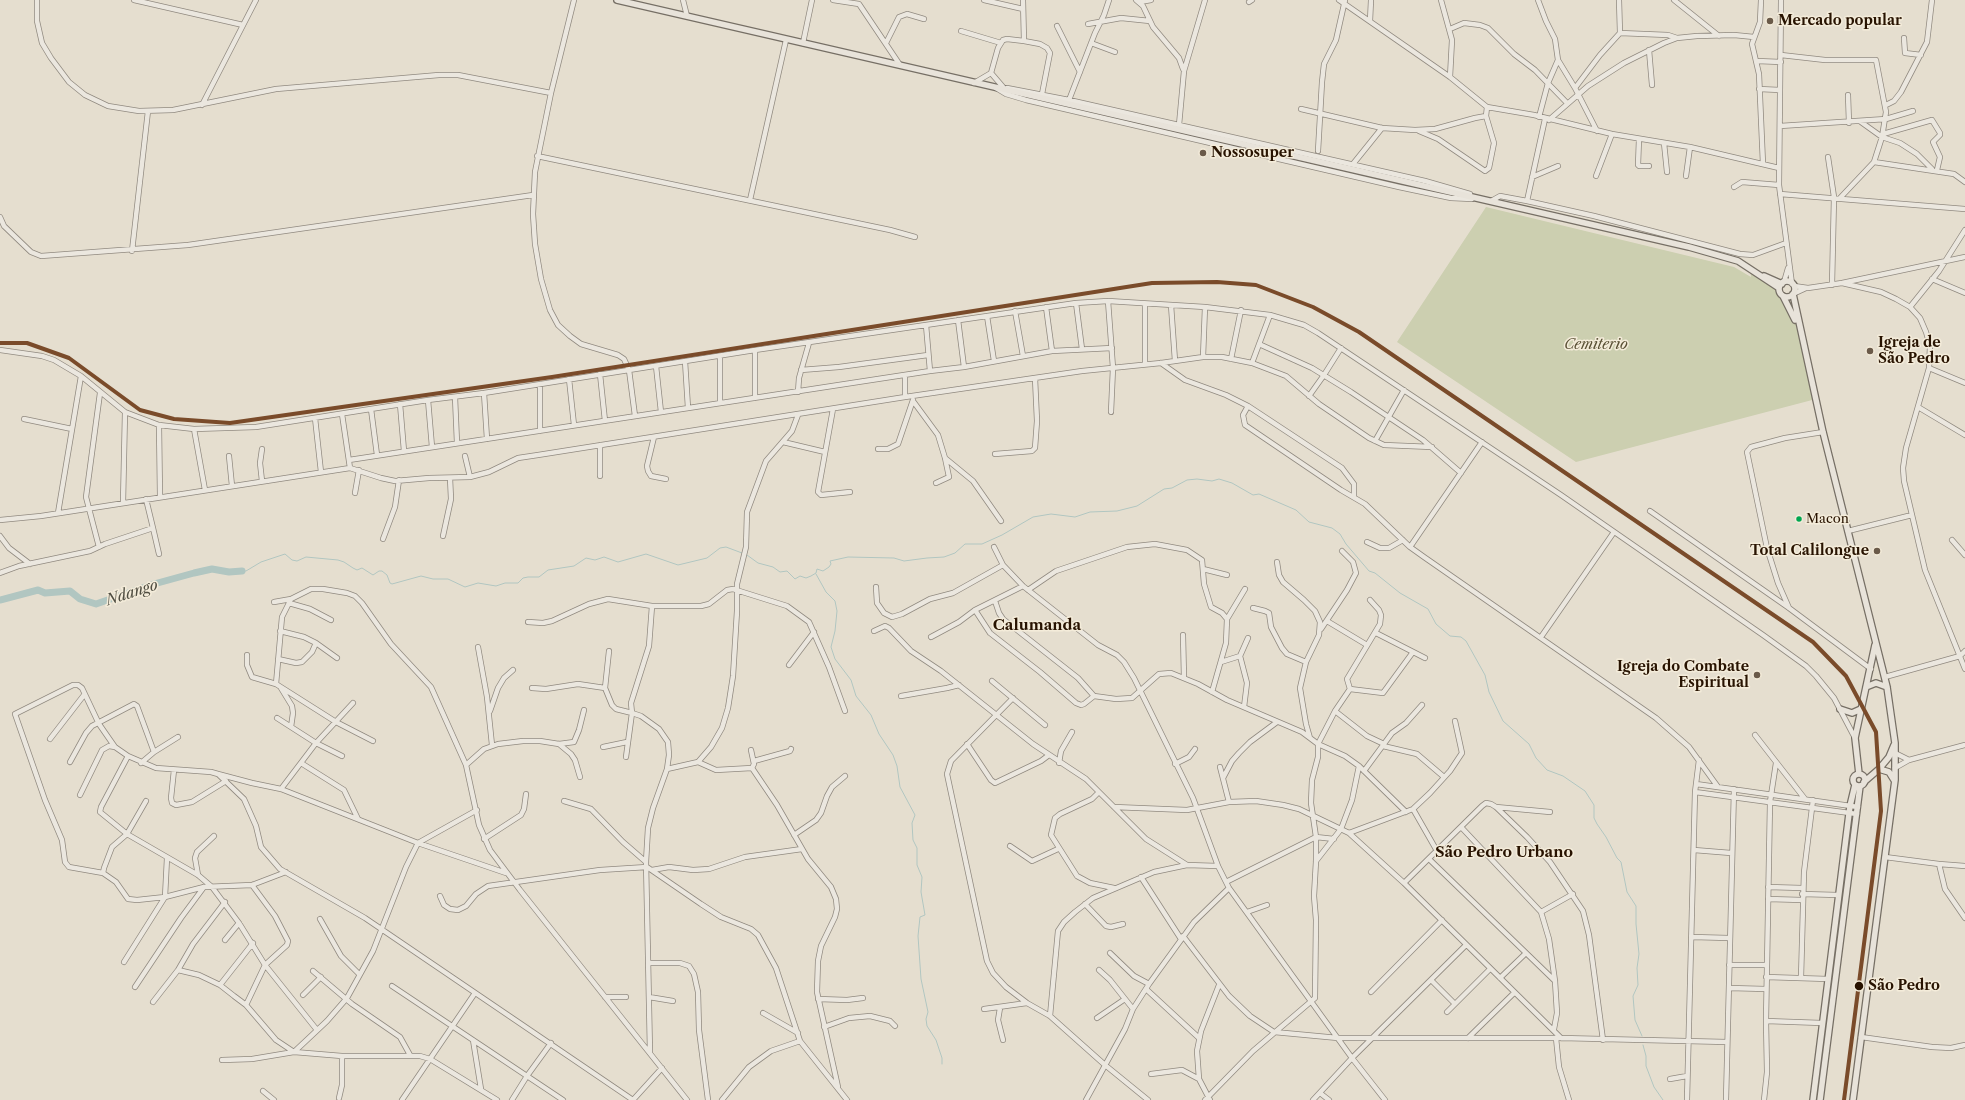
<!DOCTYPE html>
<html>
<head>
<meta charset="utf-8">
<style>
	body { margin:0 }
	canvas { display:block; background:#e5decf }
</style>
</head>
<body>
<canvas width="1965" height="1100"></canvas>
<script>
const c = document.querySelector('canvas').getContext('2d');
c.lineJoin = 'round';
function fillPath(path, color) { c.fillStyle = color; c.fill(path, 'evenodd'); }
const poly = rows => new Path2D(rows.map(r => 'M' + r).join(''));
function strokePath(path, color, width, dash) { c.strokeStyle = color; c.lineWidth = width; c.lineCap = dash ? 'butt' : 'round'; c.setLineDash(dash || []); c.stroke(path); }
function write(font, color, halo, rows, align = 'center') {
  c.font = font + ' "Libre Caslon Text",serif'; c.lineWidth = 3; c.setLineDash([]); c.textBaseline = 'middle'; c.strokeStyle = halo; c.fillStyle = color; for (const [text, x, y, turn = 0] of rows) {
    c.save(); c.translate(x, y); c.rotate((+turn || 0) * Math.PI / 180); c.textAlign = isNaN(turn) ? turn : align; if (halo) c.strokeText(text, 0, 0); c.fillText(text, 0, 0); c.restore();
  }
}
const green = poly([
	[1486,207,1734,267,1751,277,1750,268,1779,288,1801,331,1816,399,1576,462,1397,342]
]);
const stream = poly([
	[747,555,758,563,773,567,780,572,787,571,795,579,800,576,806,578,811,576,816,573,817,569,823,571,829,567,831,564,830,561,848,557,894,558,904,561,927,558,944,557,955,553,965,544,982,544,1002,535,1033,517,1051,514,1075,517,1090,512,1117,511,1137,506,1164,489,1172,488,1187,480,1197,479,1212,481,1219,479,1232,483,1253,495,1259,494,1296,510,1309,522,1332,528,1340,534,1346,544,1369,571,1375,573,1400,593,1428,609,1436,624,1450,636,1461,637,1466,641,1485,675,1489,692,1503,721,1529,744,1536,758,1547,770,1563,776,1585,791,1594,805,1594,818,1597,824,1606,837,1617,858,1621,862,1627,892,1636,906,1636,924,1639,954,1637,968,1638,985,1633,996,1635,1020,1642,1036],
	[242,571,246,571,261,562,285,554,292,560,297,561,306,557,338,560,344,562,353,568,357,570,362,568,373,575,379,571,382,571,387,575,390,583,392,584,421,576,433,579,448,579,465,587,478,583,496,586,505,583,518,583,523,578,528,577,539,577,548,570,574,566,586,558,595,560,604,557,618,562,646,554,678,565,707,558,720,548,726,547,742,553],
	[816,574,826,592,835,601,837,611,835,631,831,647,835,659,851,680,856,696,871,715,879,734,893,755,897,766,900,787,915,815,912,823,913,840,917,848,917,865,922,877,921,892,925,915,920,917,918,936,921,979,928,1012,926,1019,927,1026,936,1040,942,1058,942,1064],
	[1643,1045,1646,1056,1646,1066,1654,1087,1663,1100]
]);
const river = poly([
	[0,600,38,590,45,593,70,591,80,599,96,604,154,584,194,573,212,569,229,572,242,571]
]);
const minor = poly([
	[37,0,37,21,42,43,51,58,69,82,85,95,108,106,139,111,173,110,276,89,439,75,458,75,551,93],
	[134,0,243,25],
	[574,0,551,93,535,172,533,214,535,244,541,279,550,310,558,325,570,336,581,344,618,355,624,359,629,370,635,416],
	[683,0,687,16],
	[833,0,859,4,900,65],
	[984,0,1023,9],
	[1023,0,1024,41],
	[1136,0,1143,6,1153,27,1179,58,1183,69],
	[1339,0,1450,77,1487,107,1534,115,1612,134,1690,147,1779,168],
	[1441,0,1452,40,1450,77],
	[1538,0,1546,21,1555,39,1558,60,1575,88],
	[1674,0,1719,36],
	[1761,0,1760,22,1752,44,1759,74,1763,164],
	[1781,0,1779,185,1792,284],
	[1140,2,1151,0],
	[1249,2,1252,0],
	[1370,21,1371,0],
	[1088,24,1121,18,1150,21],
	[1057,26,1080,72],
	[1450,29,1464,23,1480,25,1488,28,1514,54,1535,70,1567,103],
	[961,31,1001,43],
	[1620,33,1668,35,1677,38],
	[1904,38,1905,53,1921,55],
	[803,43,812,0],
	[886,43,899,17,907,14,924,19],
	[1091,43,1115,52],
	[1649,50,1652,85],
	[1781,55,1825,60,1876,60,1886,112,1882,137,1874,162,1840,198],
	[1757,61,1781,62],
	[991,73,1003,87],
	[974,83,991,73,998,48,1003,40,1007,39,1024,41,1040,44,1047,48,1050,53,1042,94],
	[996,88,1006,94,1026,100,1399,187,1451,198,1472,199],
	[1007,88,1069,100,1337,161,1425,181,1470,194],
	[1759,89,1780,90],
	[1848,95,1849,123],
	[1069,100,1095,33,1104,15,1109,0],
	[202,105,256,0],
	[1886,105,1894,101,1901,92,1927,42,1932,0],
	[1301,109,1382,128,1415,130,1435,129,1475,118,1486,116,1487,107],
	[1539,117,1548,83,1558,60],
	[1549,120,1588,86,1624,63,1664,43,1677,38,1697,36,1734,35,1754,37],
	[1861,122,1882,137,1900,143,1917,154,1932,169],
	[1179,125,1184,71,1205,0],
	[1780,126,1886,119,1913,111],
	[1419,131,1438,139,1485,171,1489,168,1494,143,1486,116],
	[1597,131,1575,88,1600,55,1620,33,1619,0],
	[1883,134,1932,120,1940,133,1940,135,1933,142,1940,157,1937,170],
	[1639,139,1638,165,1639,166,1649,166],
	[1664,143,1667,172],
	[1318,151,1322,82,1324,64,1336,40,1345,0],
	[537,156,890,230,915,237],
	[1828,157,1834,197,1832,285],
	[1874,162,1954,174,1965,182],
	[1353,164,1382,128],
	[1596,176,1612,134],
	[1686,176,1690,147],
	[1532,177,1558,166],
	[1734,187,1742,182,1779,185],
	[1780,194,1965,209],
	[750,200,786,40],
	[1491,201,1500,196,1527,201,1545,119],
	[1527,201,1594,216,1740,254,1753,255,1786,243],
	[0,217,4,226,31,252,41,256,188,245,533,195],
	[132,251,148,111],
	[1932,279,1965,293],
	[1784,282,1788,268],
	[1842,283,1881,292,1896,299,1910,307,1920,318,1926,332,1930,346,1929,368,1906,448,1903,468,1904,481,1925,570,1965,669],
	[1794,286,1808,288,1842,283,1965,257],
	[1793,294,1806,288],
	[1108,301,1113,368,1111,412],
	[1076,303,1082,349],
	[1145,304,1145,364],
	[1171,305,1175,361],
	[1046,307,1052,351],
	[1910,307,1939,271,1965,230],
	[1015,311,1023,356],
	[987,316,994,361],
	[958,320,964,367],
	[926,325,930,371],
	[1259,344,1312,368,1351,392,1423,440,1461,473],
	[0,350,42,356,54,360,81,376,125,412,159,425,194,429,256,427,428,400,484,393,755,350,1076,303,1108,301,1205,307,1270,315,1304,325,1318,333,1561,495,1763,635,1806,666,1816,676,1834,698,1855,738],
	[755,350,755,398],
	[720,356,720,403],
	[1203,357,1205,307],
	[1231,359,1241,310],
	[685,361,688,408],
	[1161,363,1185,380,1226,395,1248,406,1342,468,1354,484,1354,497],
	[1252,363,1270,315],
	[656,366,661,412],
	[1929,368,1965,383],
	[801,370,839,367,928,355],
	[600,374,605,421],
	[905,375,905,397],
	[569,379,574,425],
	[798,392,799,378,809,343],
	[484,393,487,439],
	[1309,396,1324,375,1341,348],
	[455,397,457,443],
	[428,400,432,447],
	[913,401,938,435,945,458,949,477,936,483],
	[400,404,404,451],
	[1248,406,1243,415,1245,425,1341,490,1365,504,1410,547,1424,557,1656,718,1689,747,1718,787],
	[1918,407,1965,435],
	[371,409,377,455],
	[833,409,818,492,821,495,850,492],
	[342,414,350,468],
	[315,418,321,472],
	[24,419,72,429],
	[159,425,160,497],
	[194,429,205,490],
	[540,431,540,384],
	[654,437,647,466,648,471,651,476,666,479],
	[1375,441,1404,390],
	[783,442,825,452],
	[600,445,600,476],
	[262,449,260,463,262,481],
	[878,449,888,449,898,444,913,400],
	[995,454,1032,451,1035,448,1037,421,1035,378],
	[229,456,232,486],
	[465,456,470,477],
	[945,458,973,481,1001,521],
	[349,460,930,371,964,367,1052,351,1112,348],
	[355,493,359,470],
	[123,503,125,412],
	[1650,511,1789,608,1871,669],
	[58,513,81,376],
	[0,520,41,516,350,468,381,478,395,481,429,478,470,477,489,472,518,458,538,455,905,397,1082,371,1161,363,1203,357,1222,357,1252,363,1286,376,1319,404,1369,438,1384,445,1432,447],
	[153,528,159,554],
	[1848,531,1912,515],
	[0,536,9,548,30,564],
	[443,536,451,499,450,478],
	[383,539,395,507,399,480],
	[1952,540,1965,555],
	[1367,542,1380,548,1389,548,1403,540],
	[99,547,86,497,100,393],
	[994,547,1003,565,1023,586,1098,645,1117,655,1124,662,1134,678,1193,798,1218,866,1229,888,1352,1058,1385,1100],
	[1410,547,1482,442],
	[1277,562,1279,575,1283,582,1304,600,1315,611,1320,622,1319,635,1306,662,1300,688,1306,724,1310,738],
	[1203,569,1227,575],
	[0,573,19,566,90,551,105,544,153,528,146,499],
	[876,587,877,603,884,613,892,617,902,614,930,599,953,593,1003,565],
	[1028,590,1056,571,1127,547,1155,544,1187,550,1202,560,1204,584,1211,607,1222,613,1227,619,1226,643,1212,692],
	[995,601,999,613,1003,619,1078,678,1094,696,1116,699,1132,698,1159,674,1171,673,1198,684,1227,700,1302,732,1318,744,1345,756,1359,766,1406,812],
	[274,602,291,599,311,589,323,589,347,593,355,596,362,603,391,644,431,687,466,765,479,825,490,850,520,890,687,1100],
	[289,603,310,609,331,620],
	[1253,608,1265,611,1269,613,1271,627,1282,648,1287,654,1306,662],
	[1789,608,1778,583,1767,548,1747,452,1751,447,1785,438,1823,432],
	[975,610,990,633,1040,672,1076,703,1081,705,1084,704,1094,696],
	[1227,619,1245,589],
	[1327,621,1367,645],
	[528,622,543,623,552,621,589,604,608,599,652,606,701,606,709,604,727,590,733,589,787,606,809,622,829,667,845,711],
	[1321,629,1347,590,1356,573,1353,562,1342,551],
	[280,631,304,637,316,643,337,658],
	[874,631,885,626,889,628,911,651,941,671,1033,744,1086,779,1146,839,1187,865],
	[1376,633,1425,658],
	[1183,635,1184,678],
	[931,637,959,622,975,610,1023,586],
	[1541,637,1614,532],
	[478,647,487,697,492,745],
	[247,655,247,665,252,677,276,684,336,722,373,741],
	[278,659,296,663,302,662,312,652,316,643],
	[1221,662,1240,656],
	[789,665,814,632],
	[1885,677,1960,656,1965,651],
	[992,681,1045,725],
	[276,684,282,617,291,599],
	[281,688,292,706,293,713,291,727],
	[532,688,546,689,578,684,605,688,612,705,616,709,632,713,626,757],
	[605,688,609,651],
	[1350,689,1383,693,1413,652],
	[901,696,947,688,959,685],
	[1013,698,951,761,947,774,987,961,993,973,1006,987,1027,1003,1050,1016,1105,1065,1148,1100],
	[1244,707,1247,683,1240,656,1248,638],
	[490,711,498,688,504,678,513,670],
	[1335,711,1367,736,1384,744],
	[277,718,316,743,342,756],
	[1755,735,1805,799],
	[50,739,84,695],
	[559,744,571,754,575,760,580,777],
	[967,744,991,780,995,783,1041,761,1049,755],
	[1383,746,1417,754,1444,777],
	[603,747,627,742],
	[1895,753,1909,760],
	[128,756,101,807,100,812,127,834,198,875,212,887,239,923,265,965,317,1030],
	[754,761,790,751,791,749],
	[70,762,86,733,92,726,134,704,137,706,154,752],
	[698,762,716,770,752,768,754,764,751,750],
	[141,763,154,752,178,737],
	[301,763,344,790,358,819],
	[1059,763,1061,751,1072,732],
	[1175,764,1189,757,1195,749],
	[466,765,484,749,498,744,523,741,540,741,559,744,574,742,579,730,584,710],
	[1220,767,1229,802],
	[752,768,777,805,808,859,831,887,836,899,837,909,835,917,821,946,818,961,817,992,838,1087],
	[1895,768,1909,760,1965,745],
	[667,769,698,762,711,747,722,728,728,708,733,676,737,611,737,584,746,547,747,512,766,461,792,431,798,415],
	[174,770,171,798,172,803,176,805,192,802,226,781],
	[1364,771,1392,733,1406,723,1422,705],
	[1223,778,1232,761,1239,753,1250,742,1277,722],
	[1696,784,1858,807],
	[281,789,316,743,353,703],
	[1099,792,1092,799,1060,814,1055,818,1051,835,1077,876,1090,883,1114,888],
	[1695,792,1857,814],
	[80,795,102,750,109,746,115,747],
	[146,801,127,834,112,847,104,868,103,873,116,882,128,899,137,900,165,897,204,887,252,885,286,872],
	[564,801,591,809,623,842,646,862],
	[1114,807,1187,810,1229,802,1256,801,1283,805,1299,809,1349,833,1404,883,1561,1038],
	[1496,807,1550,812],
	[1413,809,1437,851],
	[1461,827,1541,912,1549,939,1555,981,1557,1013,1554,1029],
	[1349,833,1413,809,1430,793,1450,771,1462,753,1455,721],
	[794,835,816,820,821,813,827,796,832,787,845,776],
	[484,839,521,815,524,809,526,794],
	[1010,846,1032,861,1058,849],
	[1694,850,1731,853],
	[1885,857,1939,864,1945,889,1965,918],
	[1429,859,1555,981],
	[1316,861,1341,829,1352,800,1359,766],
	[1939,864,1965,866],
	[652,870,669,867,693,870,709,869,745,857,802,849],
	[103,873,69,867,65,862,62,840,45,800,15,714,73,685,78,685,82,688,99,724,108,737,115,747,128,756,156,768,211,772,218,774],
	[506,873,418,843,281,789,252,783,218,774,244,799,256,826,261,847,280,869,365,918,633,1100],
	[198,875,195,858,197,852,214,836],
	[1141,877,1181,939],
	[1226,882,1316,837,1334,839],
	[1404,883,1482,806,1486,803,1491,804,1496,807,1527,837,1550,862,1583,911,1589,935,1603,1040],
	[1768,887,1802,888],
	[1802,894,1838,895],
	[440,896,444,905,450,909,458,910,466,906,476,894,488,886,600,870,647,867,701,904,721,917,751,929,758,935,776,968,800,1041,847,1100],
	[1768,899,1802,900],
	[1085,904,1106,926,1111,927,1123,924],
	[1247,912,1267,905],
	[1541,912,1573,894],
	[320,919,341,956,359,974],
	[1183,936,1229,996,1250,1016,1274,1032,1338,1038,1561,1038,1727,1042],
	[1692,937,1729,938],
	[225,940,239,923],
	[1110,953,1134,976,1149,984],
	[124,962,165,897,167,858],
	[648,963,680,963,689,966,694,974,698,992,699,1030,708,1100],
	[1729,965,1767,965],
	[178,970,193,944,225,902],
	[1099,970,1110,980,1133,1009],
	[313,971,352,1004,400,1037,410,1055],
	[1766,977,1828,979],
	[1500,978,1526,953],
	[1801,978,1804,872,1813,800],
	[1431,980,1455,1004],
	[220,985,253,943],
	[392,986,563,1100],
	[135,987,181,918,204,887],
	[1729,988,1766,989],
	[1146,989,1199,1038],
	[1371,992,1442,920],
	[303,995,321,977],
	[605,997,626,997],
	[649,997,673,1001],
	[818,999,847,1000,863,998],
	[153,1002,178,970,199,975,220,985,234,996,246,1005,276,1040,294,1052,342,1056,420,1056,430,1059,497,1100],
	[246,1005,265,965,287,945,288,941,275,916,252,885],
	[1000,1008,998,1020,1003,1040],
	[984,1009,1027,1003],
	[1447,1012,1490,969],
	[763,1013,798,1033],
	[1050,1016,1058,931,1064,922,1075,912,1093,898,1154,872,1187,865,1218,866],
	[1097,1018,1125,999],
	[1766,1021,1822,1023],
	[824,1027,849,1018,870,1016,890,1021,895,1026],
	[1861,1037,1932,1047,1951,1048,1965,1045],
	[1468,1038,1514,993],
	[1556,1038,1559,1067,1569,1100],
	[473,1040,481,1089],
	[650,1052,646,862,648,828,653,808,667,769,669,755,668,742,659,729,641,716,632,713,631,703,649,646,652,606],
	[222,1060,252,1059,294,1052,327,1021,347,998,373,951,406,867,418,843,477,810],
	[1151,1074,1182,1070,1199,1079],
	[1670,1079,1687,1076],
	[263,1091,274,1100],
	[1320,1093,1329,1100],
	[339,1098,342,1085,342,1056],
	[402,1100,475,993],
	[512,1100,527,1076,551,1043],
	[633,1100,662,1068],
	[722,1100,749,1067,771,1051,800,1041],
	[1086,1100,1125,1029,1133,1009,1149,984,1194,922,1229,888],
	[1205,1100,1253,1051,1315,998,1316,920,1314,896,1316,861,1316,837,1311,803,1312,780,1318,757,1318,744,1335,711,1350,689,1347,679,1380,624,1381,615,1379,610,1370,600],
	[1210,1100,1199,1079,1197,1051,1201,1031,1219,985],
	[1313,1100,1352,1058,1466,945],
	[1687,1100,1695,792,1699,760],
	[1726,1100,1734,789],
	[1764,1100,1767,1072,1766,1021,1770,802,1776,763]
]);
const major = poly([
	[617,0,1689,247,1738,261,1779,288],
	[1764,276,1782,284],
	'1779 289a8 8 0 1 1 16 0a8 8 0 1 1-16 0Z',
	[1793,294,1823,432,1887,687,1895,743,1895,780,1853,1100],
	[1783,296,1795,320],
	[1866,687,1876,683,1887,687],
	[1840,709,1852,713,1861,709],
	[1879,769,1889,772,1894,780],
	'1853 780a6 6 0 1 1 12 0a6 6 0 1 1-12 0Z',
	[1859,774,1855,738,1875,645],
	[1864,782,1879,769,1889,757,1894,745],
	[1813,1100,1850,806,1855,785],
	[1820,1100,1860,786]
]);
const rail1 = poly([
	[0,343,27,343,69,358,140,410,174,419,230,423,552,377,1152,283,1217,282,1256,285,1313,307,1359,332,1813,642,1846,676,1876,732,1881,811,1844,1100]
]);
const markers = [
	[1770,21,4,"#6a5a49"],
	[1203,153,4,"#6a5a49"],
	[1870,351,4,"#6a5a49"],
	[1799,519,3.5,"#00a651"],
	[1877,551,4,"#6a5a49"],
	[1757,675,4,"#6a5a49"],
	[1859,986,5,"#281301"]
];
const busNames = [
	["Macon",1806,519]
];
const poiNames = [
	["Mercado popular",1778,21],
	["Nossosuper",1211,153],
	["Igreja de",1878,343],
	["São Pedro",1878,359],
	["Total Calilongue",1869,551,"right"],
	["Igreja do Combate",1749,667,"right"],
	["Espiritual",1749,683,"right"]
];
const parkNames = [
	["Cemiterio",1596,345]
];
const stopNames = [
	["São Pedro",1868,986]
];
const waterNames = [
	["Ndango",132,593,-18]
];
const neighbourhoodNames = [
	["Calumanda",1037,626],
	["São Pedro Urbano",1504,853]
];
fillPath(green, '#cccfb0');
strokePath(stream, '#b1c6c1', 1);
strokePath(river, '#b1c6c1', 7);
strokePath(minor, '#918a80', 6);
strokePath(major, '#766f65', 8);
strokePath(minor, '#ebe7df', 4.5);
strokePath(major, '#e8e3da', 5.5);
strokePath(rail1, '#7a4b2a', 4);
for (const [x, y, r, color] of markers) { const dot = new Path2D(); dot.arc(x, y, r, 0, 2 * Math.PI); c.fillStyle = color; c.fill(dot); strokePath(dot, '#f4ecda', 1.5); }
write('13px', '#281301', '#f4ecda', busNames, 'left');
write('bold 14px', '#281301', '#f4ecda', poiNames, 'left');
write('italic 14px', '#5a5135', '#f4ecda', parkNames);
write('bold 14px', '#281301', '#f4ecda', stopNames, 'left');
write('italic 15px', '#504e42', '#f4ecda', waterNames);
write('bold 15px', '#281301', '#f4ecda', neighbourhoodNames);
</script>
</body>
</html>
